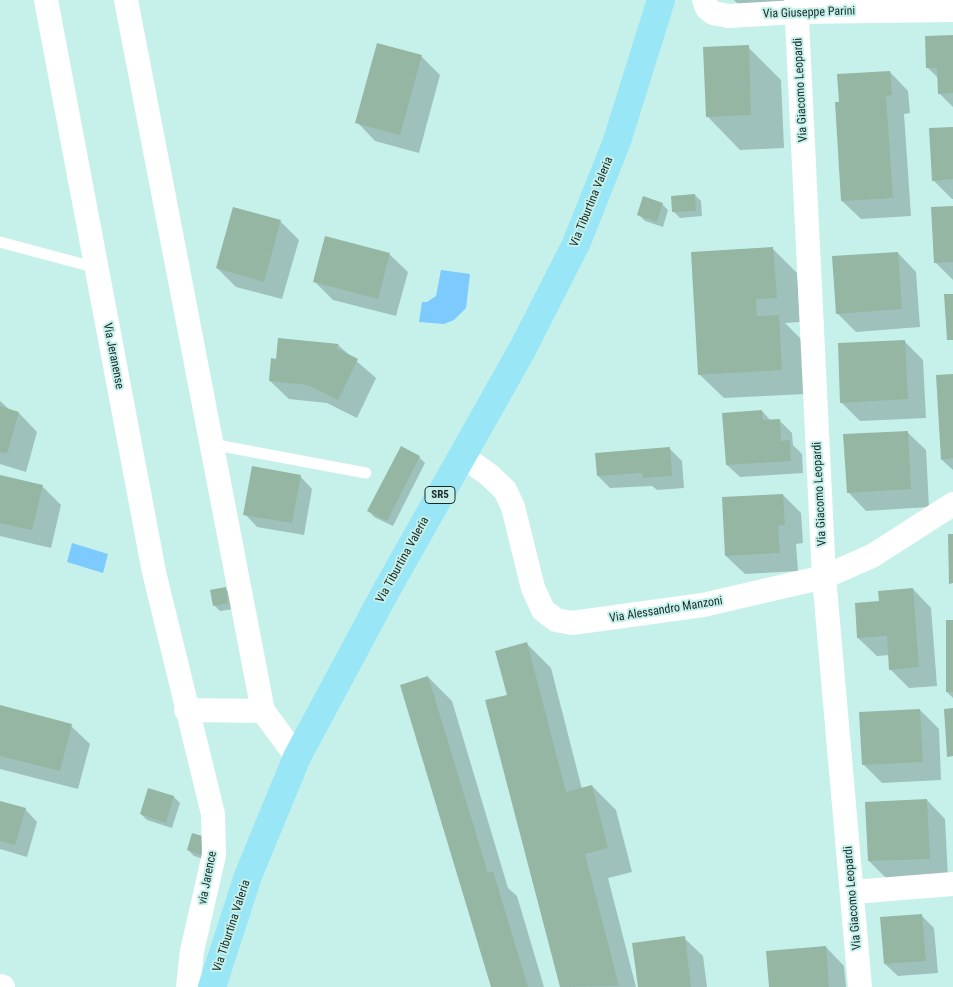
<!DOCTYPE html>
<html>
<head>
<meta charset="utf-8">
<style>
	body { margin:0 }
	canvas { display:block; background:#c6f1eb }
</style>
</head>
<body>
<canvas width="953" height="987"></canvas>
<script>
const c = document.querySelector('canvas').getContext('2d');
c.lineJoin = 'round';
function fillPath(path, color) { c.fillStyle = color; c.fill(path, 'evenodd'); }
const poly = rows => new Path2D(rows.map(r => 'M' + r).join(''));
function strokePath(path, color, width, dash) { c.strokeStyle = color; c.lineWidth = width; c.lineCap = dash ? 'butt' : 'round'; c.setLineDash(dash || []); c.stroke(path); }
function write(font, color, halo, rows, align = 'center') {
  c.font = font + ' "Roboto Condensed",sans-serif'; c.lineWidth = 4; c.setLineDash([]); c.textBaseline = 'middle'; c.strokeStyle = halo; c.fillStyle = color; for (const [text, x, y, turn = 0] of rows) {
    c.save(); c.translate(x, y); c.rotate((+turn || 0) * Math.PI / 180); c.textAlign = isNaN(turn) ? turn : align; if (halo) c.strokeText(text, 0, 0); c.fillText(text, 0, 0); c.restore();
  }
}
const water = poly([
	[441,270,470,274,466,308,454,320,444,324,419,322,422,302,427,302,436,296],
	[72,543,108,554,103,573,67,562]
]);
const shadow = poly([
	[734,0,791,0,742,8],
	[953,36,953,107,939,93,939,79,928,68],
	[378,44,422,57,440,75,419,153,375,141,357,122],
	[748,47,781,80,784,148,740,150,707,116],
	[890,72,908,91,910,113,904,114,911,216,861,219,842,201,840,103],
	[953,128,953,199,952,199,933,180],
	[695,195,701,201,702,216,680,218,674,212],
	[662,204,668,210,663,227,645,221,639,215],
	[953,207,953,280,935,262],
	[280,221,299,240,282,299,236,287,217,268],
	[773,249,797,273,800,322,785,323,802,340,805,394,724,398,699,374],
	[898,253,916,272,920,327,856,332,837,313],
	[389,254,408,272,396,316,333,300,315,282],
	[905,342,923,360,926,418,860,421,841,402],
	[338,345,376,378,357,418,327,403,289,399,270,381,277,360],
	[953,375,953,470,942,460],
	[0,401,10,410,19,413,37,432,26,472,0,464],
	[762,411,771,421,779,420,792,433,793,445,802,454,803,473,740,477,727,465],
	[907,432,926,450,929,507,866,511,848,492],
	[670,449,682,461,684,488,657,490,652,486,610,488,598,476],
	[419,457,425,463,393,526,374,517,369,511],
	[0,476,43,487,61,505,51,548,0,536],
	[300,476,312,489,304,535,257,527,245,514],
	[783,495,801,513,803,543,796,544,798,571,745,574,726,556],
	[225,588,231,594,234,609,220,611,214,605],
	[913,589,931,608,937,686,909,688,890,669,890,655,877,656,858,638,880,602],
	[953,621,953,698,947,692],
	[527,644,551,668,582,789,592,786,616,810,632,872,608,878,636,987,561,987,487,701,508,696],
	[428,677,452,701,508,888,517,896,544,987,492,987],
	[0,707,71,726,90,744,78,789,0,769],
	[920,710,939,729,941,780,882,783,863,764],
	[149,789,174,797,180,803,172,828,147,820,141,814],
	[927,800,945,819,948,877,887,879,869,861],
	[0,802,25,809,37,822,27,857,0,849],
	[206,838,206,860,194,856,188,850],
	[921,915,934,928,938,973,898,976,885,964],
	[684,938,703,956,707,987,639,987],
	[826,947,844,966,846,987,770,987]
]);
const building = poly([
	[953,35,953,93,938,94,937,68,926,68,925,36],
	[377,43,422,55,400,135,355,123],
	[749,45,751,115,706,117,703,47],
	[890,71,892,95,886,96,893,198,841,201,835,102,839,102,837,74],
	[953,127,953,179,932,181,929,128],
	[695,194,696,211,672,212,671,196],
	[643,196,663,203,657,222,637,215],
	[953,206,953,262,934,263,931,207],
	[233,207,281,220,264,282,216,268],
	[325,236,390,253,378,299,313,282],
	[773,247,777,298,756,299,757,316,779,315,782,370,698,375,691,252],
	[898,252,902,309,836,314,832,256],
	[944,294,953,294,953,340,947,340],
	[278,338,339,344,336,348,358,359,338,400,307,385,269,381,271,358,276,359],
	[905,340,908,399,840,403,838,343],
	[953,374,953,458,941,460,936,375],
	[0,406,19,412,7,454,0,452],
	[762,410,763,420,780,419,781,441,790,440,791,461,726,465,722,413],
	[908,431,911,489,847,493,843,434],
	[401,446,420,456,387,521,367,511],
	[670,447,672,476,643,478,642,473,597,476,595,453],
	[252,466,301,475,292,523,243,515],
	[0,475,43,485,32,530,0,523],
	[783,494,785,525,778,526,780,553,725,556,722,497],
	[948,534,953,534,953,583,949,584],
	[226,587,228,603,213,606,210,590],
	[913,588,919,667,889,670,887,636,857,638,855,603,879,601,878,591],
	[946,620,953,620,953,692,946,692],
	[527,642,566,792,592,785,608,848,585,854,619,986,560,987,485,700,507,695,495,651],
	[428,676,488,873,493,871,528,987,491,987,400,685],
	[0,705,72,724,60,771,0,756],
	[953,708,953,756,947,757,944,709],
	[920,709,923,762,862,765,859,712],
	[148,788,174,796,166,823,140,814],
	[927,799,930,859,868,861,865,802],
	[0,801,26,808,15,845,0,841],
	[192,833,206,837,201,855,187,850],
	[922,914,926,961,884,964,880,917],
	[685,936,691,987,638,987,632,943],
	[826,946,829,987,769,987,766,951]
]);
const service = poly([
	[0,242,97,268],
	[211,444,366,473]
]);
const minor = poly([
	[46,0,154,572,213,814,214,855,192,951,188,987],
	[126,0,263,711,297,757],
	[704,0,707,8,713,13,728,16,797,12,953,10],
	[796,0,824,577,860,987],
	[462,456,488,474,505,490,513,507,533,588,543,610,556,620,572,623,703,605,824,577,872,556,953,504],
	[186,710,263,711],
	[853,892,953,884],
	[0,986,3,987]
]);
const primary = poly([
	[212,987,248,876,297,757,386,591,522,350,576,244,617,141,661,0]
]);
const shields = [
	[440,495,30]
];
const shieldNames = [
	["SR5",440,495]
];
const streetNames = [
	["Via Giuseppe Parini",809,13,-2],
	["Via Giacomo Leopardi",801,90,-93],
	["Via Tiburtina Valeria",592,202,-68],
	["Via Jeranense",113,356,79],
	["Via Giacomo Leopardi",820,494,-93],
	["Via Tiburtina Valeria",403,560,-61],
	["Via Alessandro Manzoni",666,610,-9],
	["via Jarence",208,878,-79],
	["Via Giacomo Leopardi",853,898,-95],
	["Via Tiburtina Valeria",232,926,-72]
];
fillPath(water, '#7ccafe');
fillPath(shadow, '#0003');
fillPath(building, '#95b6a3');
strokePath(service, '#fff', 11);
strokePath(minor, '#fff', 24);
strokePath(primary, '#99e6f6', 28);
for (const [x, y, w] of shields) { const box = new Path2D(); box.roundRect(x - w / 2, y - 8.5, w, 17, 4); c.fillStyle = '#c6f1eb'; c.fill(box); strokePath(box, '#182927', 1); }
write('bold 11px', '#182927', null, shieldNames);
write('12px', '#182927', '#c6f1eb', streetNames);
</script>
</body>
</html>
